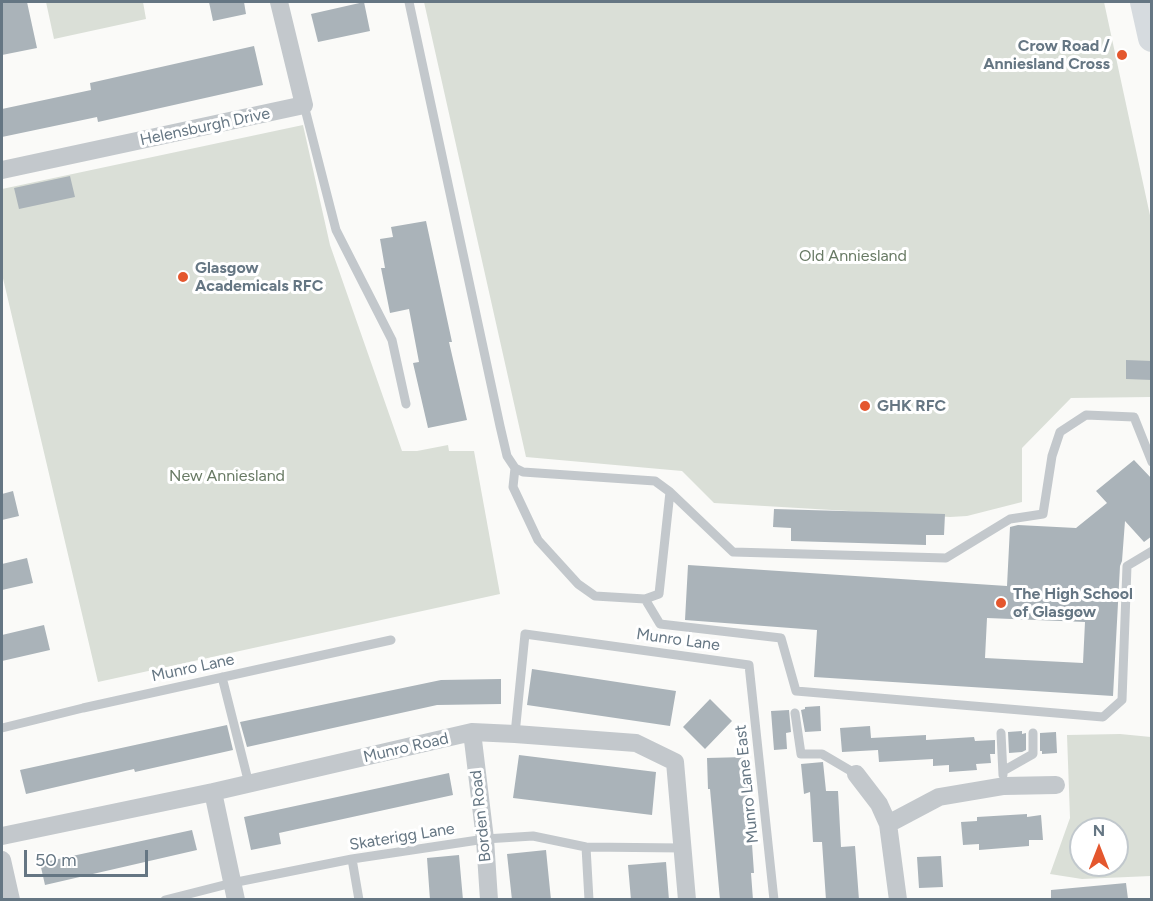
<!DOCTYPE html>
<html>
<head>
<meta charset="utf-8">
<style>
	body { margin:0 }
	#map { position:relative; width:1153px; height:901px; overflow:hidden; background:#fafaf8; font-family:Figtree,sans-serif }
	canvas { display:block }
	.frame { position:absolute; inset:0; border:3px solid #657683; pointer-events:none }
	.north { position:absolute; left:1069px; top:817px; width:60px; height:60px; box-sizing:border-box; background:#fff; border:2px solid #c1c8cd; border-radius:50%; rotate:0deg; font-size:16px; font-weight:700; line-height:24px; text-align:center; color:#657683 }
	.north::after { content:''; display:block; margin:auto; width:21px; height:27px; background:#e4572e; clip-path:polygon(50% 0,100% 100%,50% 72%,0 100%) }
	.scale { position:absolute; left:24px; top:850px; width:124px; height:27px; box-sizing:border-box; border:3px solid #657683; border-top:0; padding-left:8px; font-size:18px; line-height:21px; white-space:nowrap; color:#657683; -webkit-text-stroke:4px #fff; paint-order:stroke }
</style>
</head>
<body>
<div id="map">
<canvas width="1153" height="901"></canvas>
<div class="frame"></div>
<div class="north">N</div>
<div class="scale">50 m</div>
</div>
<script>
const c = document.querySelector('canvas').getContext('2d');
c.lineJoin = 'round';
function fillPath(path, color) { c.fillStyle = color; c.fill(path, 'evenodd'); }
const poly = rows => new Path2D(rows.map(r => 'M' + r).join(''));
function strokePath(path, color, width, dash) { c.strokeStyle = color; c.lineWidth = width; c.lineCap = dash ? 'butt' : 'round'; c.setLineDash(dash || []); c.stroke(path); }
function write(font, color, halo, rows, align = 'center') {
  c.font = font + ' Figtree,sans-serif'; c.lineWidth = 6; c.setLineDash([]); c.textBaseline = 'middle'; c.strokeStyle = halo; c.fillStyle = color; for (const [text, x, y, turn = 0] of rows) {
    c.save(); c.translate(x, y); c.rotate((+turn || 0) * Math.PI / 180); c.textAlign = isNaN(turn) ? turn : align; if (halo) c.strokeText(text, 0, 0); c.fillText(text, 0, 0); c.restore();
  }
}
const green = poly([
	[46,2,143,2,146,19,54,39],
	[424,2,1104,2,1151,220,1151,397,1071,398,1022,448,1022,502,967,516,950,517,714,503,682,471,526,457],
	[303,125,330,245,402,451,417,451,448,445,449,451,474,451,500,594,98,682,2,274,2,189],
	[1120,734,1151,737,1151,876,1082,879,1050,874,1070,818,1067,735],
	[1081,829,1117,829,1117,865,1081,865]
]);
const building = poly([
	[2,2,27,2,37,48,2,55],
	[209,2,244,2,246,14,213,21],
	[364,2,370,31,318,42,311,14],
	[254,46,263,85,98,122,97,117,2,137,2,109,91,90,90,83],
	[70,176,75,197,19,209,14,188],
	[426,221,452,342,449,342,467,420,428,428,413,363,419,362,409,309,390,313,381,268,385,268,380,239,393,237,391,227],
	[1126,360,1152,361,1152,380,1126,379],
	[1134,460,1152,479,1152,536,1144,542,1125,521,1122,561,1120,566,1113,696,814,677,817,630,685,620,688,565,1007,586,1010,527,1018,525,1076,528,1107,503,1096,491],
	[987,618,1085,622,1083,663,985,658],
	[13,491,19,516,2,520,2,494],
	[774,509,945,514,944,535,926,535,926,545,791,541,791,528,773,527],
	[27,558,33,583,2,590,2,564],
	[44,625,50,650,2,661,2,635],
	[532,669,676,691,670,726,527,705],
	[501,679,501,704,437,705,247,747,240,722,441,680],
	[710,699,732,721,705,749,683,727],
	[820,706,821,731,805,732,801,710,805,709,805,707],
	[789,710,791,732,786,733,787,749,774,750,771,711],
	[227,725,233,750,135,772,134,769,26,794,20,770],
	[870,726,871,738,926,735,926,740,974,737,975,741,995,740,995,754,990,754,991,763,976,764,977,770,949,772,949,765,933,766,933,759,879,762,878,750,842,752,840,728],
	[1022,731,1022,734,1026,733,1026,750,1022,752,1009,753,1008,732],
	[1056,732,1057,753,1042,754,1042,751,1040,751,1040,733],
	[519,755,656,772,652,815,513,798],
	[746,757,754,873,751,873,753,900,720,900,710,789,708,789,707,758],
	[823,762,826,791,838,791,841,847,855,846,859,900,826,900,822,842,813,842,810,792,804,794,801,764],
	[449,773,453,795,279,833,281,844,251,850,244,817],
	[1027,814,1027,817,1041,815,1043,840,1029,840,1029,846,979,850,979,844,963,845,961,822,977,821,977,817],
	[192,830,197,850,45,885,40,863],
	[546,850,551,900,512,900,507,854],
	[459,855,463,900,430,900,427,858],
	[941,856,943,887,919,888,917,857],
	[666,862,669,900,631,900,628,865],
	[1126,883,1128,899,1051,900,1051,890]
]);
const service = poly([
	[409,2,500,426,507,456,515,468,523,472,655,481,670,492,733,552,946,558,1010,519,1043,514,1052,456,1060,432,1086,415,1134,417,1152,462],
	[304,105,336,230,392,340,406,404],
	[515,468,513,487,538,540,578,584,595,596,645,599,659,594,670,492],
	[645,599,660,624,781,638,796,691,1103,717,1122,700,1127,566,1152,551],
	[222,677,249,784],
	[795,713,801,754,822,754,856,774],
	[2,728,83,708,391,640],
	[1001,733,1003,775],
	[515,734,525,634,749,665,774,900],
	[1003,771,1033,754,1033,733],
	[586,847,589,900],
	[352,859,359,900],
	[165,900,232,883,352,859,485,839,533,836,586,847,683,848]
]);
const minor = poly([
	[2,170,304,105,279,2],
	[472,732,485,839,489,900],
	[856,774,879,804,888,824,898,900],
	[213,792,236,900],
	[888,824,939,797,1004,786,1056,785],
	[2,836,213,792,472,732,515,734,636,743,675,762,687,900],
	[2,860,11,900]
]);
const primary = poly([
	[1144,2,1152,38]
]);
const markers = [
	[1122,55,6,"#e4572e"],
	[183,277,6,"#e4572e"],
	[865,406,6,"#e4572e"],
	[1001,603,6,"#e4572e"]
];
const poiNames = [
	["Crow Road /",1110,46,"right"],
	["Anniesland Cross",1110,64,"right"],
	["Glasgow",195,268],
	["Academicals RFC",195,286],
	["GHK RFC",877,406],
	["The High School",1013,594],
	["of Glasgow",1013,612]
];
const streetNames = [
	["Helensburgh Drive",205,127,-12],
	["Munro Lane",678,640,8],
	["Munro Lane",193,668,-12],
	["Munro Road",406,748,-13],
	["Munro Lane East",747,784,-96],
	["Borden Road",481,816,-96],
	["Skaterigg Lane",402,837,-9]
];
const parkNames = [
	["Old Anniesland",853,256],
	["New Anniesland",227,476]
];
fillPath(green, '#dadfd7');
fillPath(building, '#aab3b9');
strokePath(service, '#c3c8cc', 9);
strokePath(minor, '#c3c8cc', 18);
strokePath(primary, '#d6dbdf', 28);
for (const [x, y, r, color] of markers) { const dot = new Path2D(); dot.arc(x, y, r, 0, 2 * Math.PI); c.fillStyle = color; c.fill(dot); strokePath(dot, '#fff', 2); }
write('bold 16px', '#657683', '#fff', poiNames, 'left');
write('16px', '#657683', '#fff', streetNames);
write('16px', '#687a64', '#fff', parkNames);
</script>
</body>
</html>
